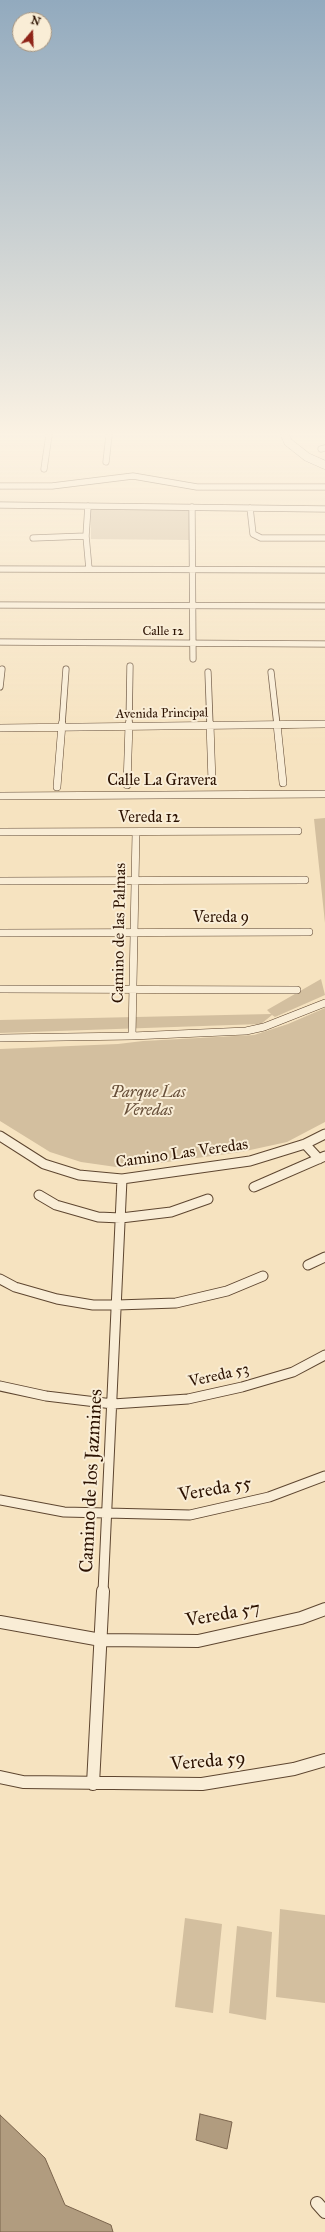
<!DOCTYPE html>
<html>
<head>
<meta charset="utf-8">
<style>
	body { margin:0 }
	#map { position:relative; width:325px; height:2232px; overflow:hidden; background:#f6e3c0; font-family:"IM FELL Great Primer",serif }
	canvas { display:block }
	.north { position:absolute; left:12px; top:12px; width:40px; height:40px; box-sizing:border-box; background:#f9edd6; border:1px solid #a79580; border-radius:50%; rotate:19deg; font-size:11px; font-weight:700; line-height:16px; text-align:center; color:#2b1100 }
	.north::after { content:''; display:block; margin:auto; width:14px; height:18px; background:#8f2418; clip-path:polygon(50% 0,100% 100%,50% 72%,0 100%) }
</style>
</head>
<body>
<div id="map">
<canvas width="325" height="2232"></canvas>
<div class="north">N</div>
</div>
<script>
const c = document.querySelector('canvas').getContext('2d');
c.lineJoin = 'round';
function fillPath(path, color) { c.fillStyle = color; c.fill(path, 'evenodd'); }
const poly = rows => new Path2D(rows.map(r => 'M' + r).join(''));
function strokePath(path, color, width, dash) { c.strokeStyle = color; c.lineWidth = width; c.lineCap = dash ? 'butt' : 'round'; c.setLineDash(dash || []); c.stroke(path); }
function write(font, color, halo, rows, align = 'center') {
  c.font = font + ' "IM FELL Great Primer",serif'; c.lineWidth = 4; c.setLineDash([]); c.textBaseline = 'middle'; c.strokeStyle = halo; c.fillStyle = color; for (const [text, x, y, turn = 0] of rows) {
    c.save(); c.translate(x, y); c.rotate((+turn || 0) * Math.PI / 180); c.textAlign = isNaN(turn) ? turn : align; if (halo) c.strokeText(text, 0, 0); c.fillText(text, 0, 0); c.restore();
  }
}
const green = poly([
	[91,508,187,508,190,511,189,540,91,539],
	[325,818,325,923,314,819],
	[321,979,325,995,275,1017,272,1015,261,1024,0,1033,0,1020,271,1014,267,1010],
	[325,1008,325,1122,287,1142,241,1152,123,1168,81,1162,50,1152,0,1121,0,1049,118,1044,143,1041,254,1035,288,1024],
	[280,1909,325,1915,325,2003,276,1997],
	[185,1918,222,1924,213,2013,175,2007],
	[237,1926,272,1932,266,2020,229,2013]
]);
const water = poly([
	[200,2114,232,2122,227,2149,196,2140,200,2114],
	[0,2115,45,2158,65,2205,111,2225,113,2232,0,2232,0,2115]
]);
const streetFar3 = poly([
	[321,449,325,448],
	[106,462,109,435],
	[44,469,49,435],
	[0,486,52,486,133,476,197,487,325,487],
	[0,505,325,509],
	[88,506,86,536,89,569],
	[192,507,193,659],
	[250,508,253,534,261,538,325,538],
	[33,538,86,536],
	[0,569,325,570],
	[0,605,325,606],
	[0,642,325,644],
	[208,672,210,725],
	[271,672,277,725],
	[0,687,2,669],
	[62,725,66,669],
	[129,725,130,666],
	[276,725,325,724]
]);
const streetFar2 = poly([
	[210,724,212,782],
	[277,724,283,783],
	[0,728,325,724],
	[127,785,129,724],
	[57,787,62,724],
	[0,796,325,794],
	[0,832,298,831],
	[0,881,305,880],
	[0,933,309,932],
	[0,989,297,990],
	[132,1036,136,832],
	[0,1038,132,1036,246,1031,264,1027,325,1003]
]);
const streetFar1 = poly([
	[0,1136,44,1164,79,1175,122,1179,250,1161,305,1144,325,1134],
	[305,1144,319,1159],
	[254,1187,325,1156],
	[39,1195,56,1205,98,1217,121,1218,171,1212,208,1199],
	[308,1265,325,1257],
	[0,1279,15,1287,57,1299,93,1305,117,1305,176,1303,227,1291,263,1276],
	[0,1386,46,1396,113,1404,188,1399,242,1387,293,1372,325,1355],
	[0,1500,64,1512,190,1515,269,1497,325,1476],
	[103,1592,122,1179]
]);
const street = poly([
	[0,1622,101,1640,198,1641,301,1618,325,1609],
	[0,1777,23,1782,202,1784,294,1769,325,1760],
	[93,1784,103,1591],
	[317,2203,325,2212]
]);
const secondary = poly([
	[285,435,288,442,307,457,325,465]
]);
const farStreetnames = [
	["Calle 12",163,632],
	["Avenida Principal",162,714,-1]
];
const streetNames = [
	["Calle La Gravera",162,781],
	["Vereda 12",149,818],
	["Vereda 9",221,918],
	["Camino de las Palmas",120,933,-89],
	["Camino Las Veredas",182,1154,-8],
	["Vereda 53",219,1376,-13]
];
const parkNames = [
	["Parque Las",148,1093],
	["Veredas",148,1111]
];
const nearStreetnames = [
	["Camino de los Jazmines",92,1481,-87],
	["Vereda 55",215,1490,-10],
	["Vereda 57",223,1615,-10],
	["Vereda 59",208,1762,-5]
];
fillPath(green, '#d3bf9f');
fillPath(water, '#b19c7f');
strokePath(water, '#7b644c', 1);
strokePath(streetFar3, '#5e4630', 7);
strokePath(streetFar2, '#5e4630', 8);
strokePath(streetFar1, '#5e4630', 11);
strokePath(street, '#5e4630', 14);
strokePath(secondary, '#2b1100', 9);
strokePath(streetFar3, '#f9edd6', 5.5);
strokePath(streetFar2, '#f9edd6', 7);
strokePath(streetFar1, '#f9edd6', 9);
strokePath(street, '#f9edd6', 12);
strokePath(secondary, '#f9edd6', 8);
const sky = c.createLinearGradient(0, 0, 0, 748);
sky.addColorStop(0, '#92aabe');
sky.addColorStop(0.58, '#fbf2e3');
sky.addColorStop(1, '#fbf2e300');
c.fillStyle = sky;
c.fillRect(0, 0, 325, 748);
write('13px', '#2b1100', '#f9edd6', farStreetnames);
write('16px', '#2b1100', '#f9edd6', streetNames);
write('italic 16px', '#664e38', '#f9edd6', parkNames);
write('19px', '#2b1100', '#f9edd6', nearStreetnames);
</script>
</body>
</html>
